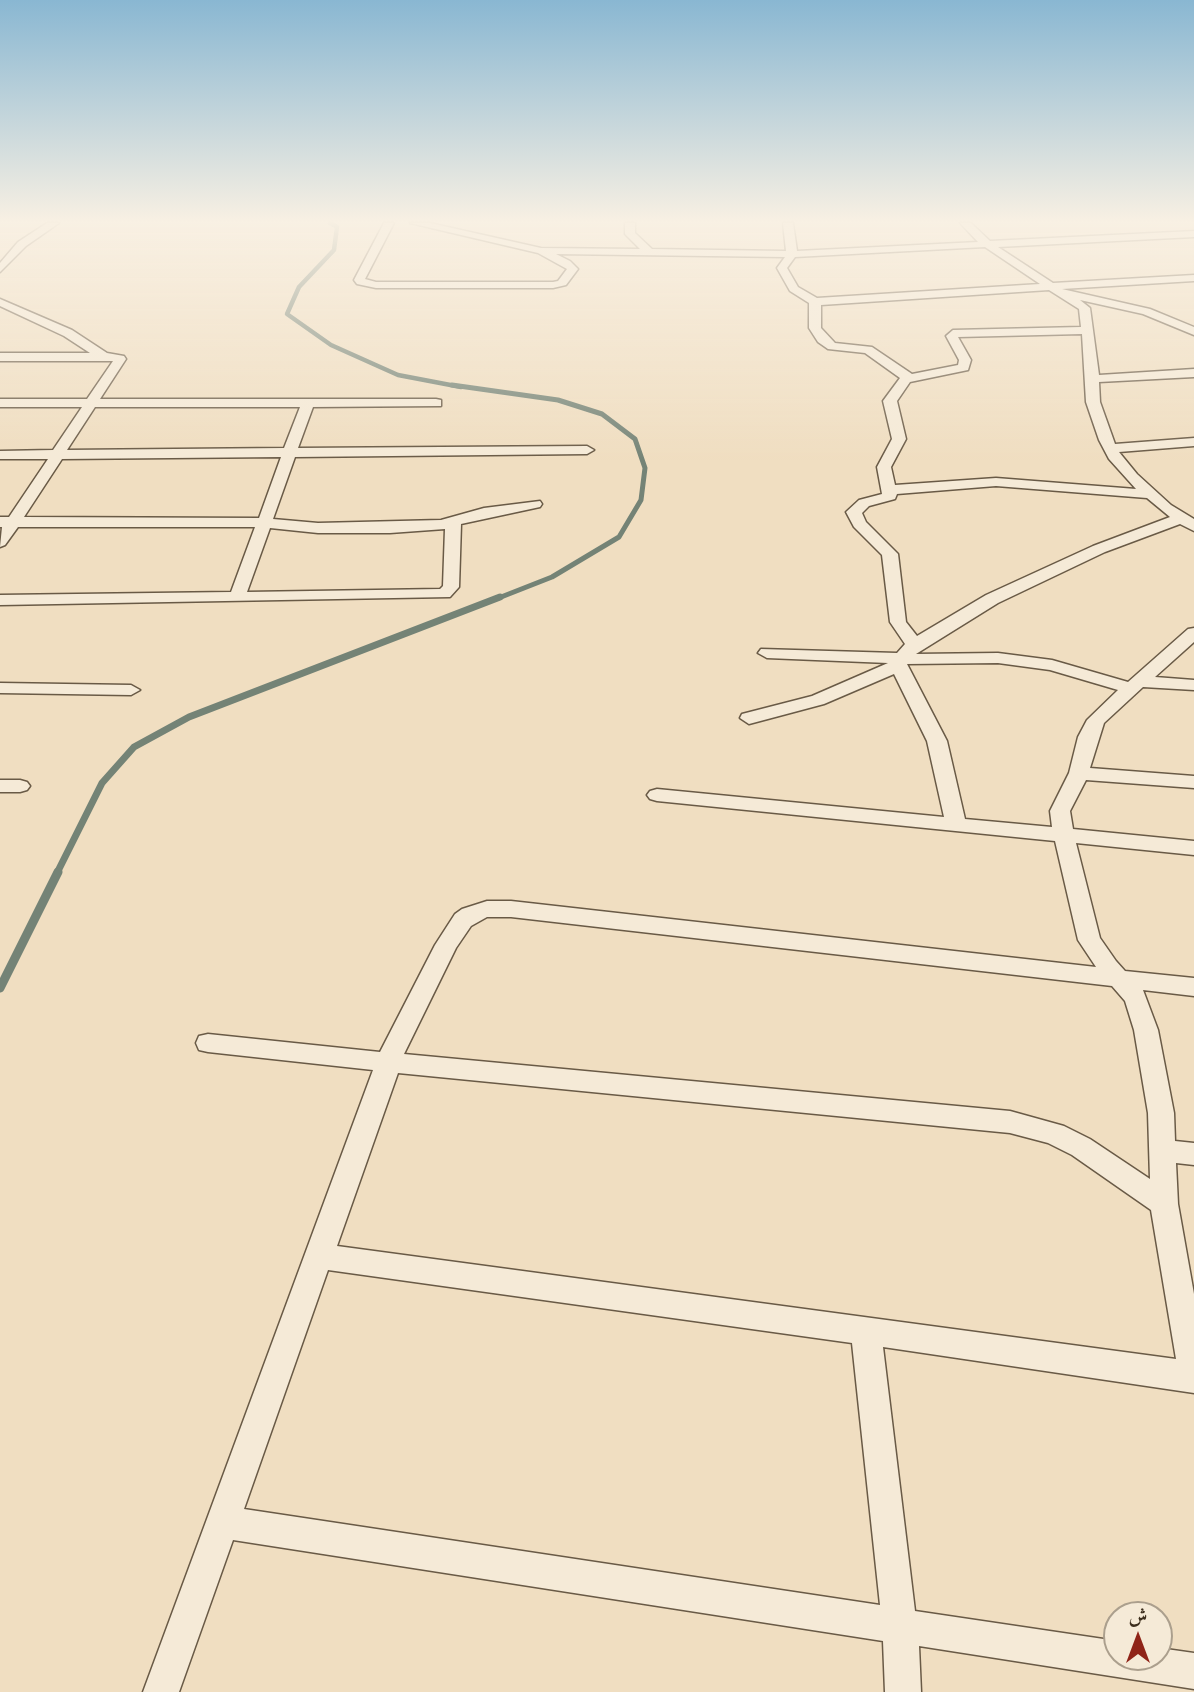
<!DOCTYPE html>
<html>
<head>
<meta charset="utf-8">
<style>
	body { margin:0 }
	#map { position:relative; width:1194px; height:1692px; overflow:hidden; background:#f0dec1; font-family:Vollkorn,Amiri,serif }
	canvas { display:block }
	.north { position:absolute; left:1103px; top:1601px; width:70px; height:70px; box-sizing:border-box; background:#f5ead7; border:2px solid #ab9f8d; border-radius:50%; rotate:0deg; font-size:19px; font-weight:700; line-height:28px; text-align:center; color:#3c2e1d }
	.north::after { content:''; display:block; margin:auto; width:24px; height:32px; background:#8f2418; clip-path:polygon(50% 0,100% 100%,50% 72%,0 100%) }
</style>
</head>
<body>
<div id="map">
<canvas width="1194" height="1692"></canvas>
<div class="north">ش</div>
</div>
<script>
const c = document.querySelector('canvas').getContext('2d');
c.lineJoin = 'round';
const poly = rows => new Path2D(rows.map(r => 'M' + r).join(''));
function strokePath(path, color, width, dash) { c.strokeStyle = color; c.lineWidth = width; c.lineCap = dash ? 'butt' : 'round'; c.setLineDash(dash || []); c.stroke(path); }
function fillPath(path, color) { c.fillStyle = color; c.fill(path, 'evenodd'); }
const streamFar3 = poly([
	[330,223,337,227,334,250,299,287,287,314,331,345,398,375,461,387]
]);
const streamFar2 = poly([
	[452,385,558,400,602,414,635,439,645,468,641,500,619,537,552,577,496,599]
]);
const streamFar1 = poly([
	[57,873,102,783,134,747,189,717,500,597]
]);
const stream = poly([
	[0,988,58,872]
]);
const street = poly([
	[47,223,59,223,26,246,0,272,0,263,18,242,47,223],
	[384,223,394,223,365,279,376,282,553,282,558,281,567,269,538,253,410,223,430,223,541,248,640,249,625,234,625,223,635,223,635,233,652,249,786,251,783,223,793,223,797,251,978,242,960,223,971,223,990,241,1194,231,1194,237,998,247,1053,283,1194,275,1194,281,1062,289,1150,309,1194,327,1194,335,1143,314,1080,300,1090,308,1099,375,1194,369,1194,377,1099,382,1100,402,1115,444,1194,438,1194,446,1119,452,1137,474,1171,505,1194,519,1194,531,1180,524,1105,552,998,603,916,654,998,653,1052,660,1128,682,1188,629,1194,628,1194,642,1155,677,1194,680,1194,690,1143,687,1104,723,1090,768,1194,776,1194,788,1086,780,1070,811,1073,829,1194,841,1194,855,1076,843,1100,938,1116,961,1125,971,1194,978,1194,996,1143,990,1158,1030,1174,1113,1175,1141,1194,1143,1194,1165,1176,1163,1178,1204,1194,1294,1194,1393,883,1347,915,1611,1117,1641,1117,1657,1159,1657,1159,1648,1194,1653,1194,1689,919,1646,921,1692,885,1692,883,1641,233,1540,179,1692,143,1692,373,1070,208,1052,199,1050,196,1043,199,1036,208,1034,380,1052,435,945,455,914,462,909,487,901,511,901,1096,967,1078,940,1055,841,657,801,650,799,647,795,650,791,657,789,944,817,927,741,894,674,824,704,749,724,740,718,742,714,812,696,888,663,767,658,758,653,761,649,897,653,905,644,890,622,882,555,854,527,846,512,859,500,882,494,877,467,892,439,883,401,900,378,865,353,828,349,818,342,809,328,809,303,790,291,777,268,785,257,556,254,570,261,578,269,566,285,553,288,376,288,357,284,354,280,384,223],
	[985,247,1040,284,817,298,798,287,787,268,795,257,985,247],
	[1049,290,1079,309,1081,327,953,330,946,336,959,360,958,365,912,374,872,347,835,343,821,328,821,305,1049,290],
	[1082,334,1086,402,1099,440,1109,459,1136,489,996,478,895,485,891,467,906,439,897,401,910,382,968,370,971,360,958,337,1082,334],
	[996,486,1147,498,1170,517,1093,546,986,595,917,636,906,622,898,554,866,522,862,513,869,506,895,499,897,494,996,486],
	[998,663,1050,670,1118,690,1087,720,1078,737,1069,773,1050,811,1052,827,965,819,947,741,907,664,998,663],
	[487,917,511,917,1112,986,1125,1001,1134,1030,1148,1113,1150,1179,1090,1139,1064,1126,1010,1111,404,1054,456,948,471,926,487,917],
	[398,1073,1010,1133,1048,1143,1072,1155,1151,1210,1176,1359,337,1246,398,1073],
	[328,1270,852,1343,880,1605,244,1509,328,1270],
	[0,299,72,330,107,353,124,356,126,359,100,399,436,399,441,400,441,406,313,407,298,448,587,446,594,450,587,454,295,457,273,519,318,523,441,520,484,508,540,501,542,504,540,507,461,524,459,587,450,597,0,605,0,595,231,592,255,527,18,527,5,545,0,547,2,527,0,527,0,517,9,517,48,459,0,459,0,451,53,450,82,407,0,407,0,399,87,399,113,361,0,361,0,353,90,353,64,336,0,306,0,299],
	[95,407,300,407,284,448,67,450,95,407],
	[281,457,259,518,24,517,62,459,281,457],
	[270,528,318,533,390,533,445,529,443,586,440,589,247,592,270,528],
	[0,683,131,685,140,690,131,695,0,693,0,683],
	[0,780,20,780,27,782,30,786,27,790,20,792,0,792,0,780]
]);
strokePath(streamFar3, '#748376', 4.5);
strokePath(streamFar2, '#748376', 5);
strokePath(streamFar1, '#748376', 7);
strokePath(stream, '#748376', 9);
strokePath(street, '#695a46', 3);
fillPath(street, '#f5ead7');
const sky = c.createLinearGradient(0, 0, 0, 460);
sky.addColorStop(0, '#89b7d2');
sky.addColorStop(0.48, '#f8f0e3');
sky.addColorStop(1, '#f8f0e300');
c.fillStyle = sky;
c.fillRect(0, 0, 1194, 460);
</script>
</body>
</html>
